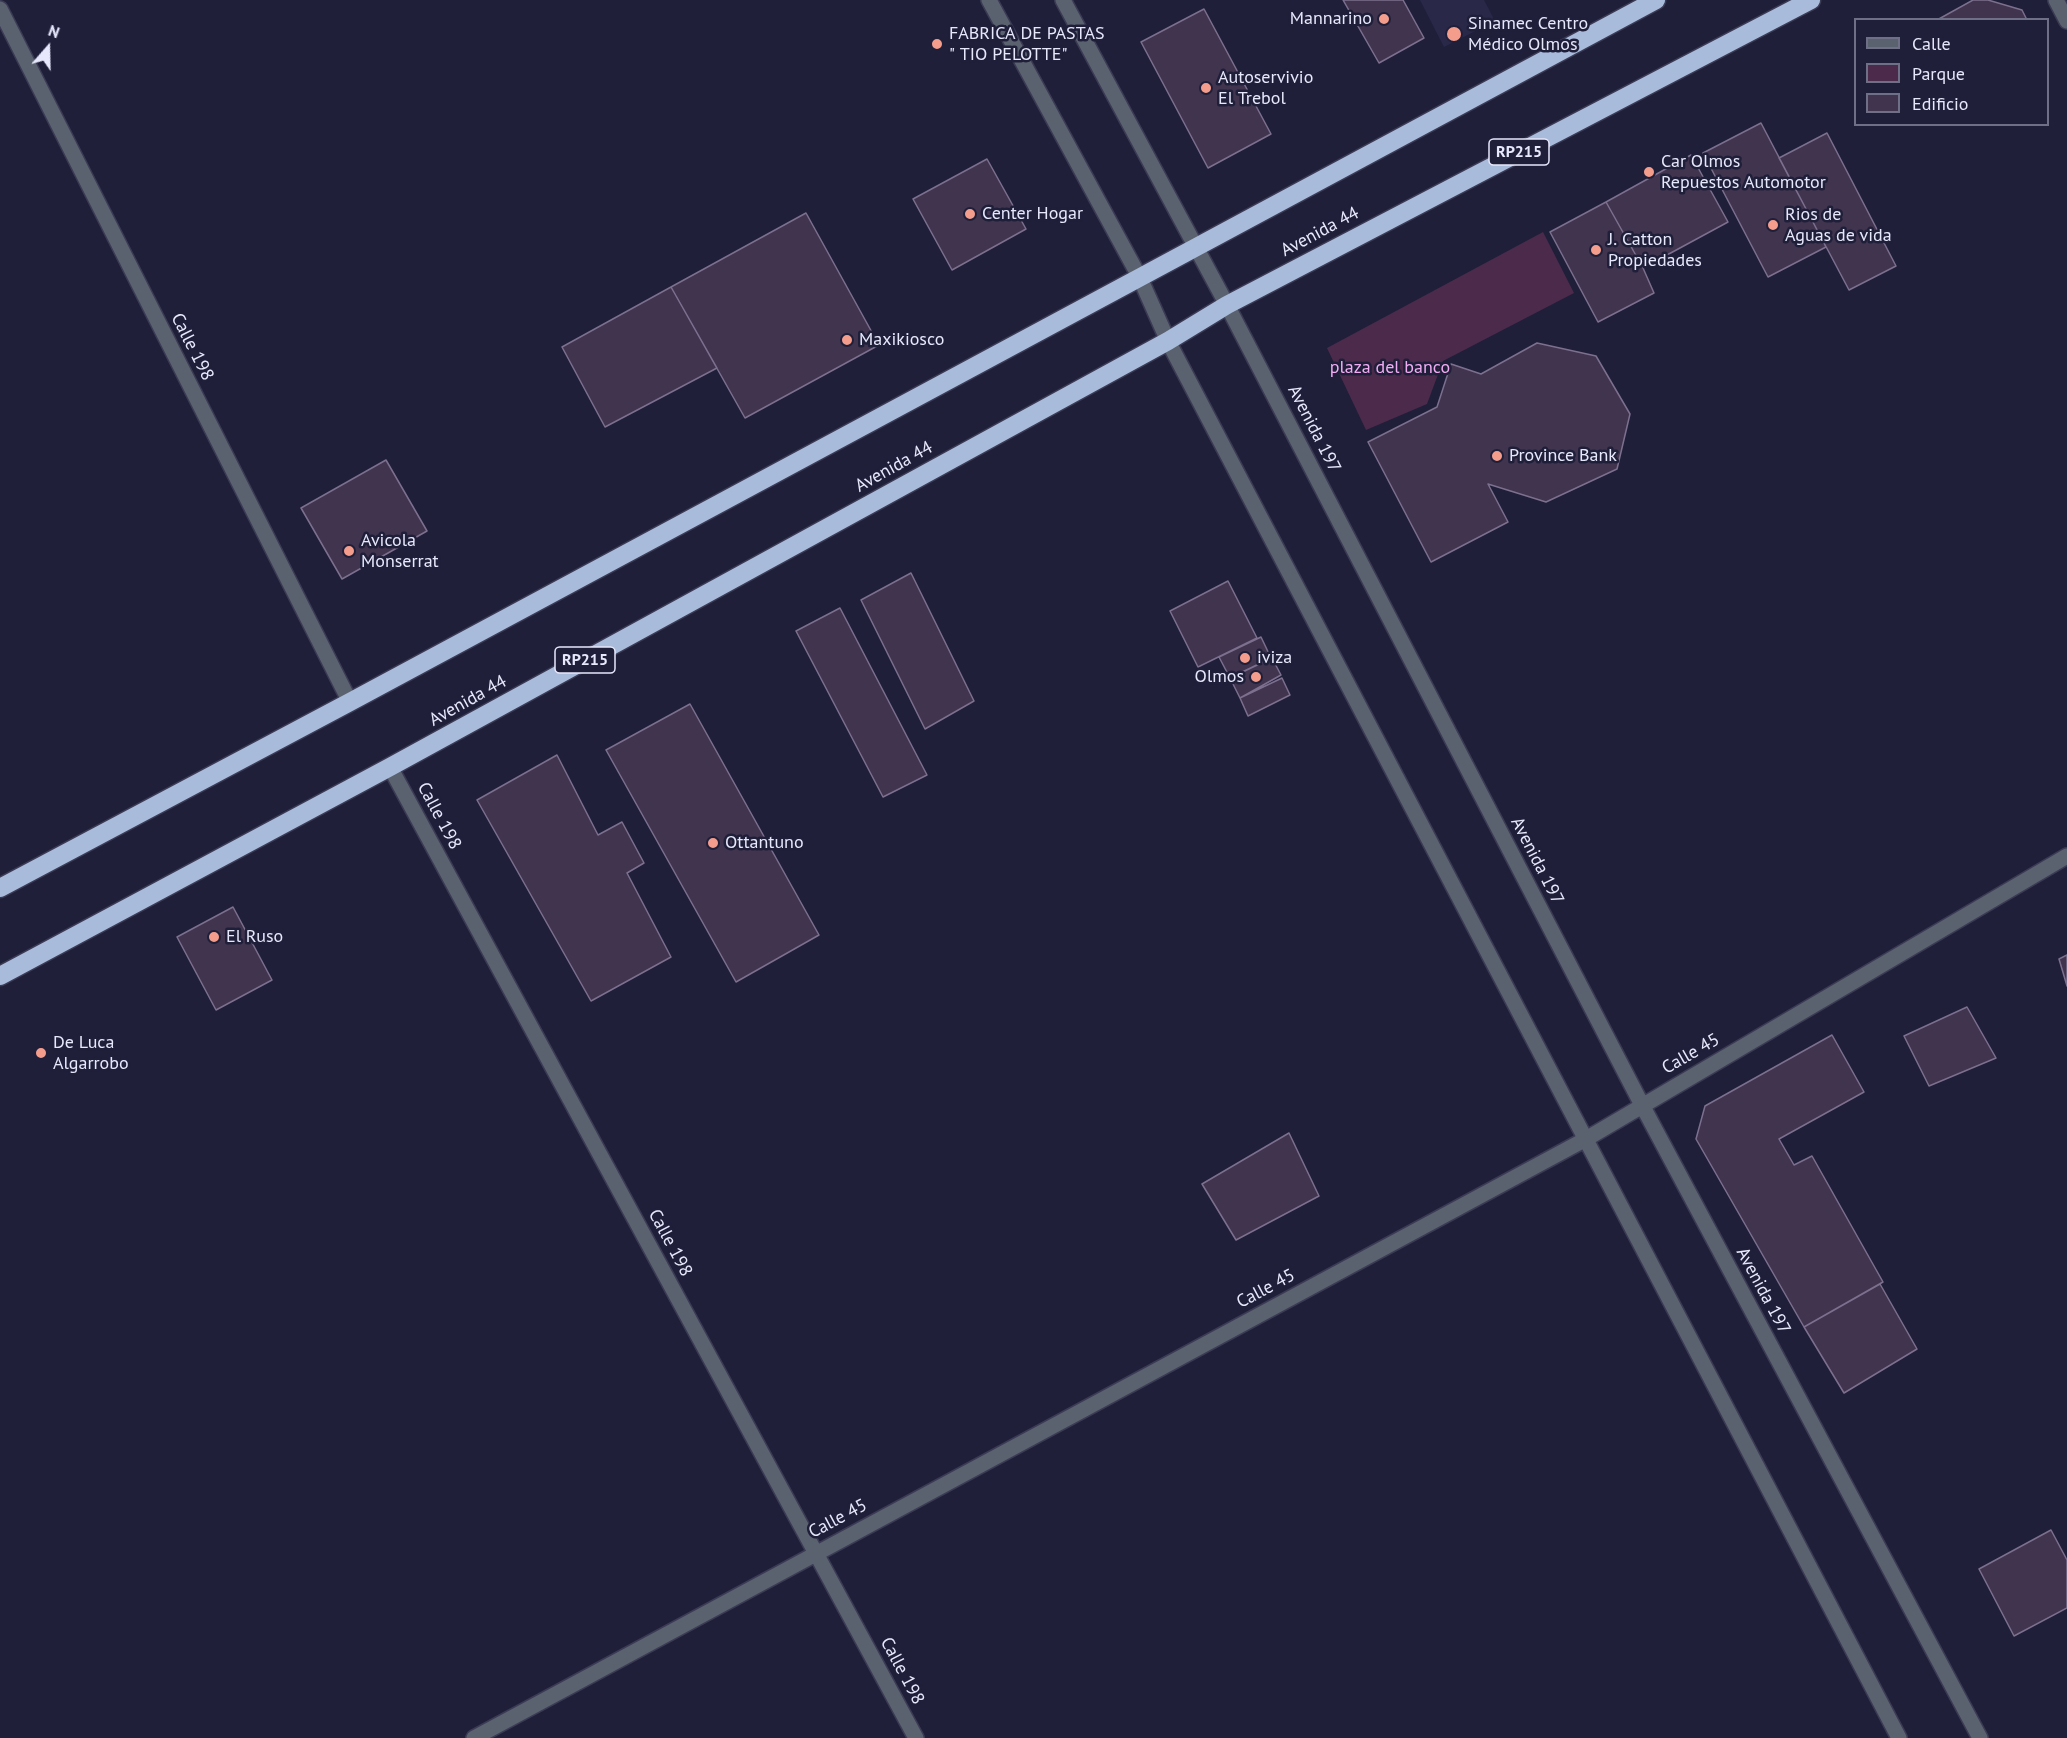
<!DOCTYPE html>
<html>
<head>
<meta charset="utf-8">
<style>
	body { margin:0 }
	#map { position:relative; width:2067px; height:1738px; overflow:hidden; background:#1f1f3a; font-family:"PT Sans",sans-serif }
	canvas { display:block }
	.legend { position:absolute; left:1854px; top:18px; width:195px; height:108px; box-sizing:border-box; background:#1f1f3a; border:2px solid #6f6f87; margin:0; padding:8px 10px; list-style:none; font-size:18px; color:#e7e8fb }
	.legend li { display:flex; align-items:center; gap:12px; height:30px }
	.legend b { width:30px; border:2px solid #6f6f87 }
	.north { position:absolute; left:18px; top:18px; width:60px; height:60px; -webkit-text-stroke:4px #1f1f3a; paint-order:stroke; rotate:20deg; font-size:16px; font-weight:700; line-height:24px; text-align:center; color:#e7e8fb }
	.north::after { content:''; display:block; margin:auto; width:21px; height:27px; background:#e7e8fb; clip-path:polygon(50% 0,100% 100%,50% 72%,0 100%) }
</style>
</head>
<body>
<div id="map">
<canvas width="2067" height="1738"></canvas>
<ul class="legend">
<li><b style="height:8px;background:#5b626f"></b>Calle</li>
<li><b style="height:16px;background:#4b2a4c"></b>Parque</li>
<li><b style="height:16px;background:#40344f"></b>Edificio</li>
</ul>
<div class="north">N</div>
</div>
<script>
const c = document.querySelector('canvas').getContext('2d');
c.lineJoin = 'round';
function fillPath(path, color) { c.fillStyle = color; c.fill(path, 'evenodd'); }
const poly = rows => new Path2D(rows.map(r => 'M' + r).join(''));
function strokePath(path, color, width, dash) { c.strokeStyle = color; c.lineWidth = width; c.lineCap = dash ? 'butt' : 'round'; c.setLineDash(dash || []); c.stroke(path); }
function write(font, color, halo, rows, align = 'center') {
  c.font = font + ' "PT Sans",sans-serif'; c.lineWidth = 5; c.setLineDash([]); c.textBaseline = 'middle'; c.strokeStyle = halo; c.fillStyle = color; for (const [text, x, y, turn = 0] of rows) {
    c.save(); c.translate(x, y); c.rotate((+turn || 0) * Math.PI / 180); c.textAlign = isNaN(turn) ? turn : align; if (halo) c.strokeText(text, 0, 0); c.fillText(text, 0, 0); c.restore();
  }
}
const built = poly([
	[1420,0,1484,0,1495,21,1444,47]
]);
const green = poly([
	[1543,232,1574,293,1443,361,1427,404,1366,430,1327,348]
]);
const building = poly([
	[1343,0,1403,0,1424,38,1379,63,1343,0],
	[1973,0,1988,0,2022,10,2027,20,1937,20,1973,0],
	[1204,9,1271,134,1208,168,1141,42,1204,9],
	[1761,123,1826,247,1768,277,1703,153,1761,123],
	[1827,133,1896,266,1849,290,1779,158,1827,133],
	[1691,155,1728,222,1643,268,1606,202,1691,155],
	[987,159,1026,229,952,270,913,199,987,159],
	[1606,202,1643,268,1654,293,1598,322,1550,232,1606,202],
	[806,213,879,345,745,418,671,287,806,213],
	[671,287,717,368,605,427,562,347,671,287],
	[1537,343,1596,356,1630,414,1617,469,1546,502,1488,484,1508,522,1431,562,1368,442,1437,407,1451,364,1481,374,1537,343],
	[386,460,427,531,342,579,301,508,386,460],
	[911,573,974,701,925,729,861,600,911,573],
	[1228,581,1257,638,1198,667,1170,611,1228,581],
	[840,608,927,775,883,797,796,631,840,608],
	[1261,637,1271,658,1230,678,1219,657,1261,637],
	[1272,658,1281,675,1240,698,1230,678,1272,658],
	[1282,678,1290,695,1248,716,1240,698,1282,678],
	[690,704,819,935,736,982,606,750,690,704],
	[557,755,598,835,622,822,644,863,627,873,671,957,591,1001,477,800,557,755],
	[233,907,272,980,216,1010,177,937,233,907],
	[2067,955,2067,986,2059,959,2067,955],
	[1967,1007,1996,1058,1929,1086,1904,1036,1967,1007],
	[1832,1035,1864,1092,1779,1139,1794,1165,1812,1156,1883,1282,1804,1327,1696,1139,1705,1106,1832,1035],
	[1289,1133,1319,1196,1236,1240,1202,1184,1289,1133],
	[1880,1284,1917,1349,1844,1393,1804,1327,1880,1284],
	[2051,1530,2067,1560,2067,1608,2014,1636,1979,1569,2051,1530]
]);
const minor = poly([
	[989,0,1140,278,1168,341,1899,1738],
	[1063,0,1227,305,1642,1105,1980,1738],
	[2056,0,2067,21],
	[0,9,350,702],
	[390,767,916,1738],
	[474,1738,1586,1139,2067,856]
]);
const highway = poly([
	[0,888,350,702,1656,0],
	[0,976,390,767,1168,341,1227,305,1811,0]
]);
const markers = [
	[1384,19,6,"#f49d8d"],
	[1454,34,8,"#f49d8d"],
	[937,44,6,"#f49d8d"],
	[1206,88,6,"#f49d8d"],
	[1649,172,6,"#f49d8d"],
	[970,214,6,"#f49d8d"],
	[1773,225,6,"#f49d8d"],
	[1596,250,6,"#f49d8d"],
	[847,340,6,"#f49d8d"],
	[1497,456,6,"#f49d8d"],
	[349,551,6,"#f49d8d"],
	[1245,658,6,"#f49d8d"],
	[1256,677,6,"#f49d8d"],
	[713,843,6,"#f49d8d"],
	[214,937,6,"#f49d8d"],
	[41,1053,6,"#f49d8d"]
];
const shields = [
	[1519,152,60],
	[585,660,60]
];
const shieldNames = [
	["RP215",1519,152],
	["RP215",585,660]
];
const poiNames = [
	["Mannarino",1372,19,"right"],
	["Sinamec Centro",1468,24],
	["Médico Olmos",1468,45],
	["FABRICA DE PASTAS",949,34],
	["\" TIO PELOTTE\"",949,55],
	["Autoservivio",1218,78],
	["El Trebol",1218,99],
	["Car Olmos",1661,162],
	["Repuestos Automotor",1661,183],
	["Center Hogar",982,214],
	["Rios de",1785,215],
	["Aguas de vida",1785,236],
	["J. Catton",1608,240],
	["Propiedades",1608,261],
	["Maxikiosco",859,340],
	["Province Bank",1509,456],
	["Avicola",361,541],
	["Monserrat",361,562],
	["iviza",1257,658],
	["Olmos",1244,677,"right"],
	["Ottantuno",725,843],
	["El Ruso",226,937],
	["De Luca",53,1043],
	["Algarrobo",53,1064]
];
const streetNames = [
	["Avenida 44",1320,232,-28],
	["Calle 198",192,347,63],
	["Avenida 197",1314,429,63],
	["Avenida 44",894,467,-29],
	["Avenida 44",468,701,-29],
	["Calle 198",439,816,62],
	["Avenida 197",1537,861,63],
	["Calle 45",1691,1054,-30],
	["Calle 198",670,1243,62],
	["Calle 45",1266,1289,-28],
	["Avenida 197",1763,1291,62],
	["Calle 45",838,1519,-28],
	["Calle 198",902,1671,62]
];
const parkNames = [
	["plaza del banco",1390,368]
];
fillPath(built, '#292849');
fillPath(green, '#4b2a4c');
fillPath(building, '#40344f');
strokePath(building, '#7d708f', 1.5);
strokePath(minor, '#3b3b55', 18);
strokePath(highway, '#3b3b55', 21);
strokePath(minor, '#5b626f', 15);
strokePath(highway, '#a9bbdb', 18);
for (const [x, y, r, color] of markers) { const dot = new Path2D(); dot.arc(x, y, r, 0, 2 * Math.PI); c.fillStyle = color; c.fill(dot); strokePath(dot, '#1f1f3a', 2); }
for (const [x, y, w] of shields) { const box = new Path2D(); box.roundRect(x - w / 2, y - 13, w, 26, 4.5); c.fillStyle = '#1f1f3a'; c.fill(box); strokePath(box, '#e7e8fb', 1.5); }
write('bold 16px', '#e7e8fb', null, shieldNames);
write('18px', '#e7e8fb', '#1f1f3a', poiNames, 'left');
write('18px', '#e7e8fb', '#1f1f3a', streetNames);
write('18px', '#f2acf3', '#1f1f3a', parkNames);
</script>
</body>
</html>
